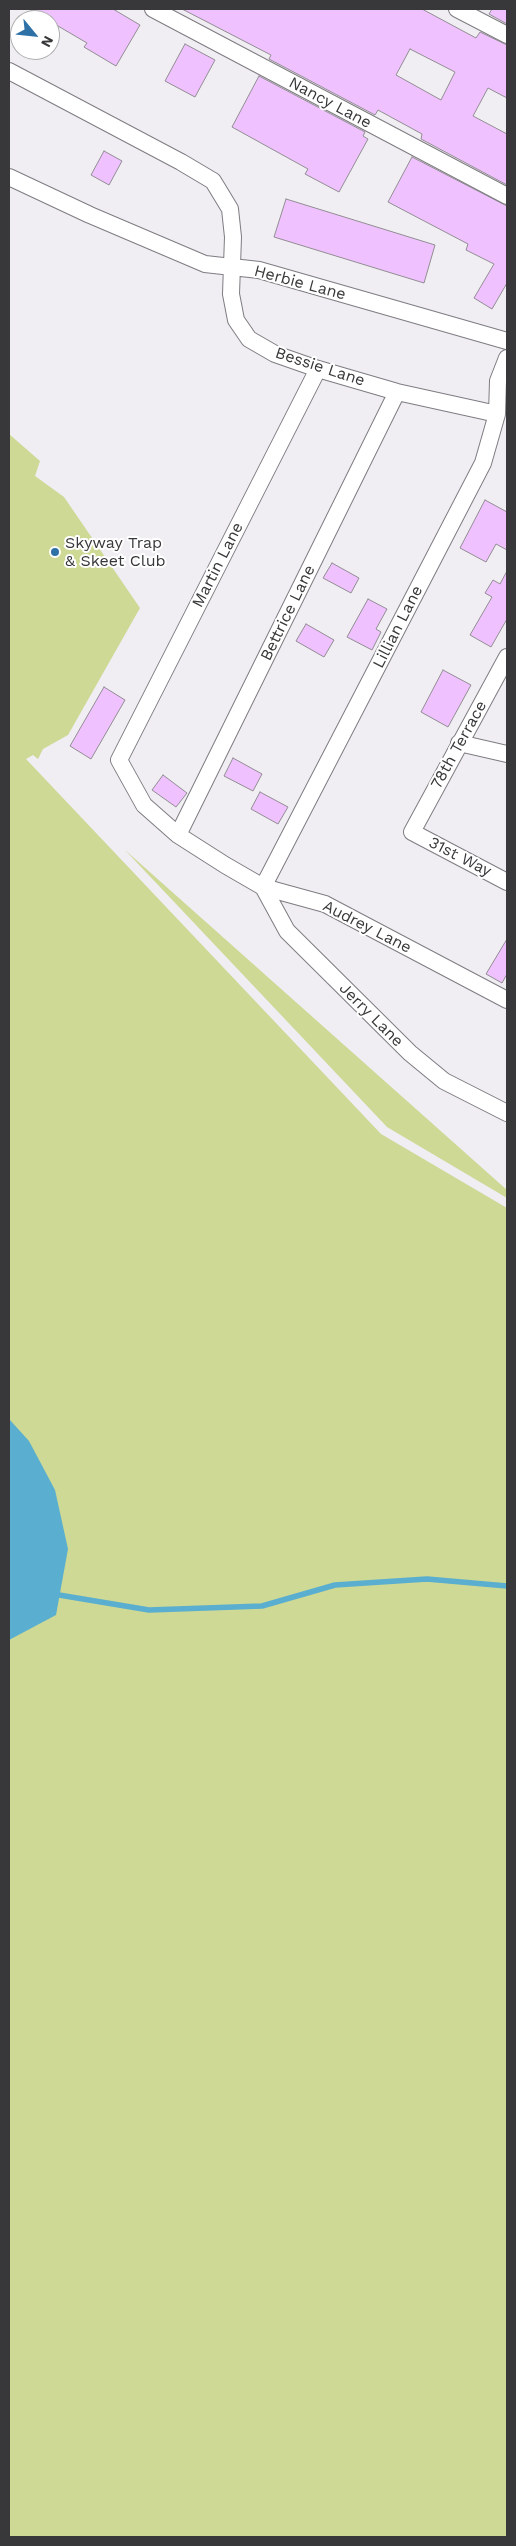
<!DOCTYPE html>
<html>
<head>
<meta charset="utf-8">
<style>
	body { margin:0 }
	#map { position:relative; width:516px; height:2546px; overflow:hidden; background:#f0edf3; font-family:"Work Sans",sans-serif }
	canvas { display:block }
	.frame { position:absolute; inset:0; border:10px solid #383739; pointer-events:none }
	.north { position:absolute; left:10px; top:10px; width:50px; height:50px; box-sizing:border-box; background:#fff; border:1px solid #afafb0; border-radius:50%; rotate:118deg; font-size:14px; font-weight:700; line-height:20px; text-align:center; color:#383739 }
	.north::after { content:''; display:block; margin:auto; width:18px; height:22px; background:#2e71a7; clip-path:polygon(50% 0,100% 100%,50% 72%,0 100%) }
</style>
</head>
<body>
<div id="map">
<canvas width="516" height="2546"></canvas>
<div class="frame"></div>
<div class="north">N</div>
</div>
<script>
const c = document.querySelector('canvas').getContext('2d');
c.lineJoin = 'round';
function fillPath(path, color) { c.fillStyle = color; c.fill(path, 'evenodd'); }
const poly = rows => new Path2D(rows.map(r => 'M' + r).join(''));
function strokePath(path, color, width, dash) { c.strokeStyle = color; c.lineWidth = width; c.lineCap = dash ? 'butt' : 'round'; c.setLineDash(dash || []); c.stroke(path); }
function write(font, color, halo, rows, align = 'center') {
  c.font = font + ' "Work Sans",sans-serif'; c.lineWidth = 4; c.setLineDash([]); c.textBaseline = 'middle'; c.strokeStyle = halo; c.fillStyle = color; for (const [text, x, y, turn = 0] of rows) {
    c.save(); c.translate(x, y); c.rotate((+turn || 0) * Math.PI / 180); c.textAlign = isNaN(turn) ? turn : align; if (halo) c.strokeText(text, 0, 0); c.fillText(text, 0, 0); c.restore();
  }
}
const green = poly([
	[9,434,40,461,35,476,64,497,140,608,68,735,43,749,38,759,33,755,26,759,381,1134,507,1208,507,2537,9,2537],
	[125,850,507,1190,507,1198,387,1127]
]);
const water = poly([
	[9,1419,29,1441,55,1490,68,1549,56,1615,9,1640]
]);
const stream = poly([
	[59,1595,149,1610,262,1606,335,1585,427,1579,507,1586]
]);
const building = poly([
	[29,9,113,9,140,25,116,66,84,47,87,43,29,9],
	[182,9,422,9,476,38,480,32,507,45,507,98,488,88,473,116,507,134,507,185,421,139,422,134,378,110,375,115,269,59,271,55,182,9],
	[410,49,455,72,441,100,396,75,410,49],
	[492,9,507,9,507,24,489,14,492,9],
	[185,44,215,60,195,97,165,81,185,44],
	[259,76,365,132,363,136,368,139,339,192,305,174,308,169,232,127,259,76],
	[104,151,122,161,109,185,91,175,104,151],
	[412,157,507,206,507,283,492,309,474,298,494,264,466,250,468,244,388,202,412,157],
	[286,199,435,245,424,283,274,237,286,199],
	[485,500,507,512,507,550,496,544,486,562,460,548,485,500],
	[332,563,359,578,351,593,323,578,332,563],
	[507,571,507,619,491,647,470,635,492,597,485,593,493,580,500,584,507,571],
	[368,599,387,609,376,629,381,632,372,650,347,637,368,599],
	[306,624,334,640,324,657,296,641,306,624],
	[443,670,471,685,448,727,421,712,443,670],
	[104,687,125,700,91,759,70,746,104,687],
	[233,758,262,774,253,791,224,776,233,758],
	[163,775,187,793,176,807,152,790,163,775],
	[260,792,288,807,278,824,251,809,260,792],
	[507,939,507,974,502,983,486,974,507,939]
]);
const street = poly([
	[153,9,507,196],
	[457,9,507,35],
	[9,71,181,162,213,181,230,209,233,237,231,294,236,320,249,339,275,354,318,369,397,392,497,414],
	[9,177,90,215,205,264,259,270,507,341],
	[318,369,119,760,144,805,178,835,225,865,263,887,325,904,507,1000],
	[507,657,412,832,507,882],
	[459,743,507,754],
	[178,835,397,392],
	[263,887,483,463,497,414,498,381,507,358],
	[263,887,287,931,410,1053,444,1081,507,1113]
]);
const markers = [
	[55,552,5,"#2e71a7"]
];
const streetNames = [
	["Nancy Lane",330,103,28],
	["Herbie Lane",300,283,15],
	["Bessie Lane",320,367,18],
	["Martin Lane",218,565,-63],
	["Bettrice Lane",288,613,-64],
	["Lillian Lane",398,627,-63],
	["78th Terrace",459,745,-61],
	["31st Way",460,857,27],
	["Audrey Lane",367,927,27],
	["Jerry Lane",371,1015,45]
];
const poiNames = [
	["Skyway Trap",65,543],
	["& Skeet Club",65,561]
];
fillPath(green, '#cdd994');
fillPath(water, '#5aaed0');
strokePath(stream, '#5aaed0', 5.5);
fillPath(building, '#efc2ff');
strokePath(building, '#918d92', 1);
strokePath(street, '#7f7c82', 18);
strokePath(street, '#fff', 16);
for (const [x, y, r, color] of markers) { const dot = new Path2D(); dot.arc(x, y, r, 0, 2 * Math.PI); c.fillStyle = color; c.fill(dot); strokePath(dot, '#fff', 2); }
write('16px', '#383739', '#fff', streetNames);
write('16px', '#383739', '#fff', poiNames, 'left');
</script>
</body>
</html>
